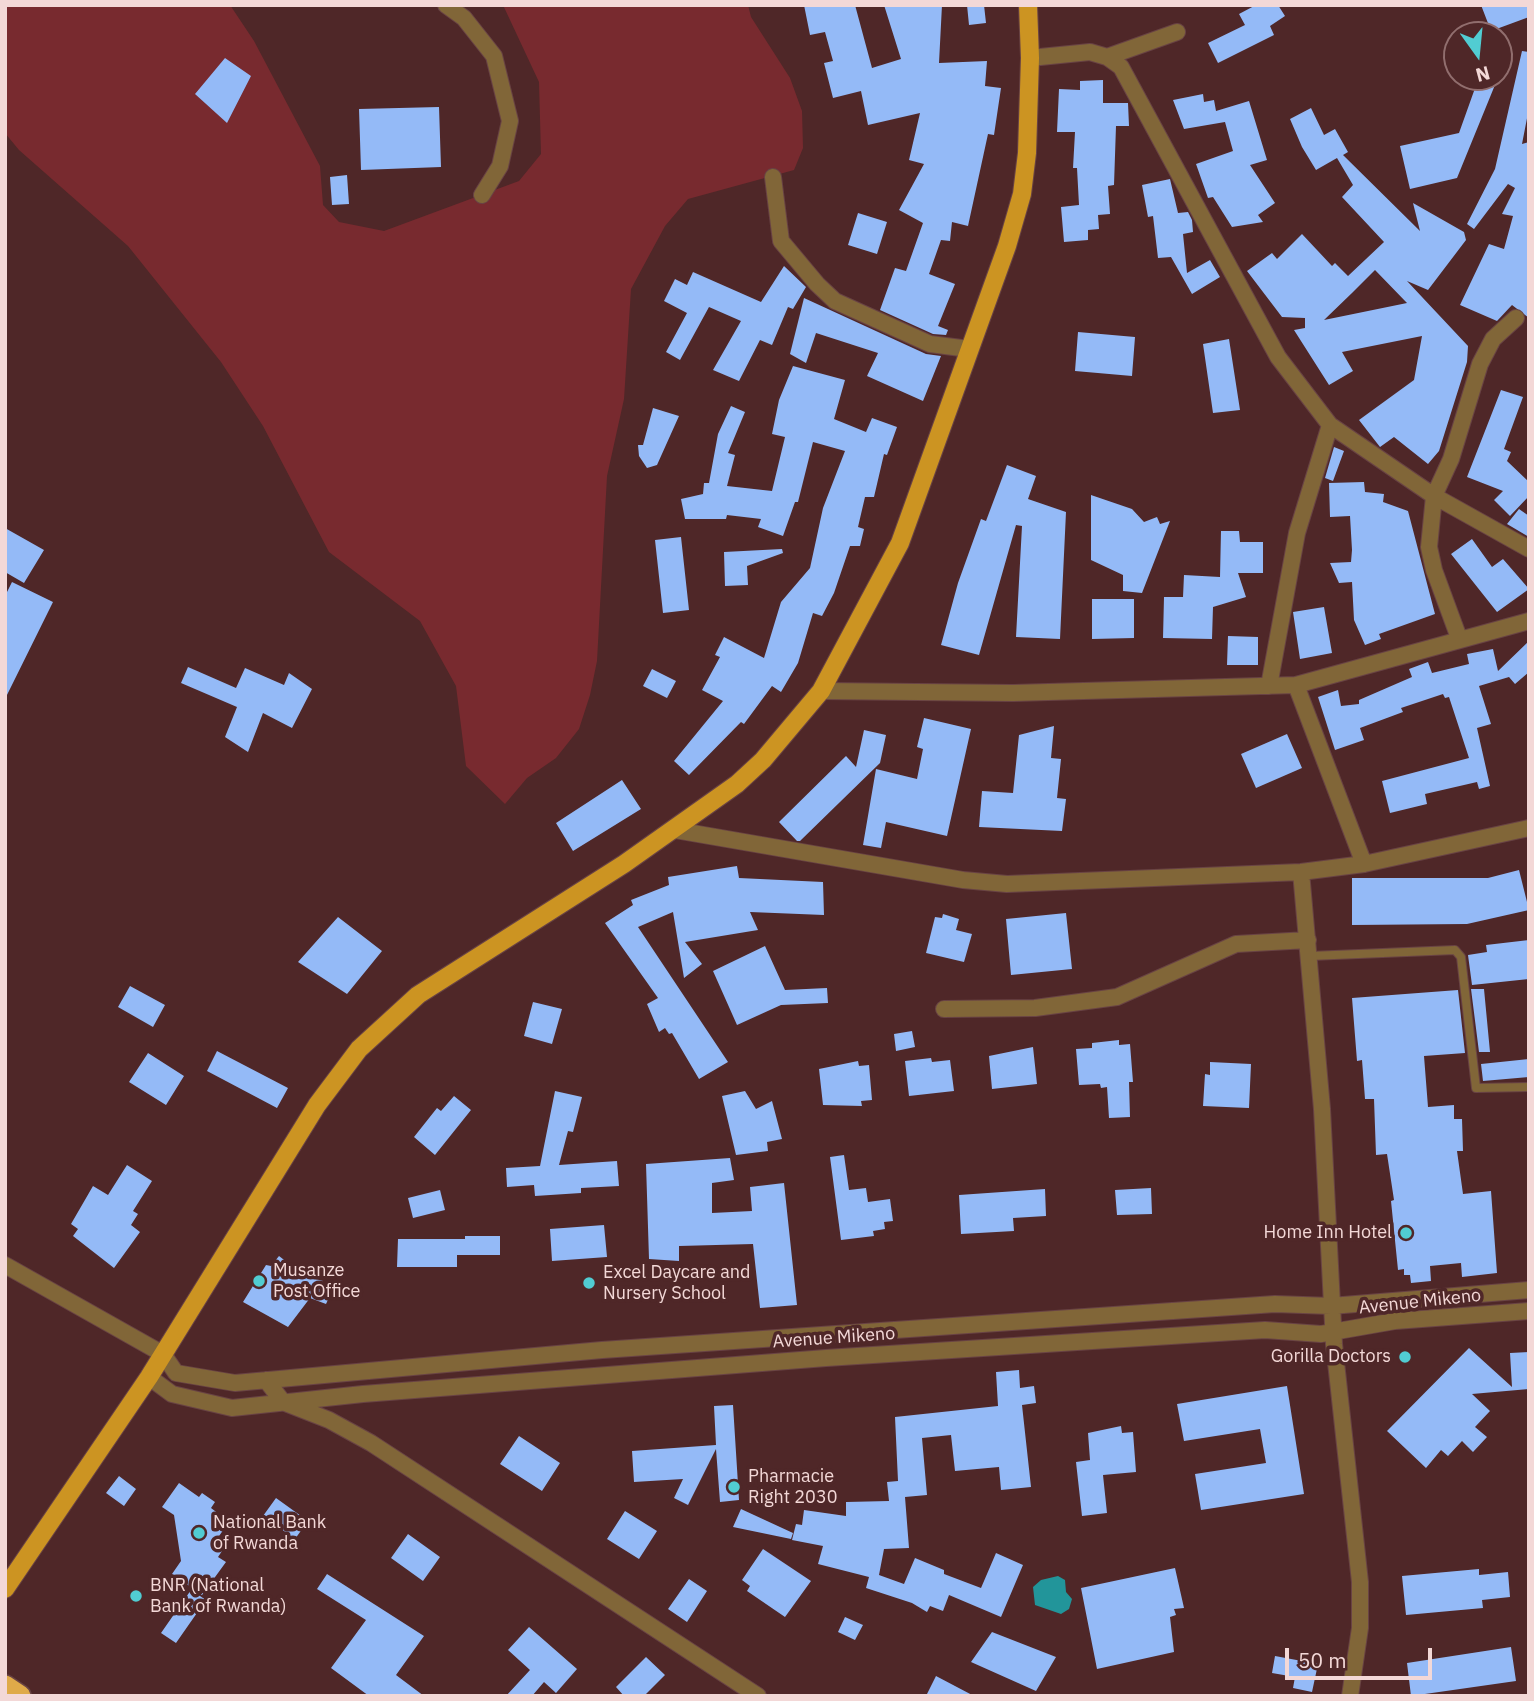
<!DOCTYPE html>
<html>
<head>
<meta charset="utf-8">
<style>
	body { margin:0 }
	#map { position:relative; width:1534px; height:1701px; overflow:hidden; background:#4f2728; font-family:"IBM Plex Sans",sans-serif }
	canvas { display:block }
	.frame { position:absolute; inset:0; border:7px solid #f3d8d7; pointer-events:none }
	.north { position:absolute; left:1443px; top:21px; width:70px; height:70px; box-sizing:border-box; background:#4f2728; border:2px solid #916e6e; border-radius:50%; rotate:165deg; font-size:19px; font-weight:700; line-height:28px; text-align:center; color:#f3d8d7 }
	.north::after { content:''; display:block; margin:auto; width:24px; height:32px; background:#51ccd2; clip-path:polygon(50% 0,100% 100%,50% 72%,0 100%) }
	.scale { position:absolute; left:1285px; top:1648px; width:147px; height:32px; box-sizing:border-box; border:4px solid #f3d8d7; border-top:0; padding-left:9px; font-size:21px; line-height:24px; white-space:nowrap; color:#f3d8d7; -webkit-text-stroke:5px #4f2728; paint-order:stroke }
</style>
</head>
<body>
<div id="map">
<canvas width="1534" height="1701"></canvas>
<div class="frame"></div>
<div class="north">N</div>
<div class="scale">50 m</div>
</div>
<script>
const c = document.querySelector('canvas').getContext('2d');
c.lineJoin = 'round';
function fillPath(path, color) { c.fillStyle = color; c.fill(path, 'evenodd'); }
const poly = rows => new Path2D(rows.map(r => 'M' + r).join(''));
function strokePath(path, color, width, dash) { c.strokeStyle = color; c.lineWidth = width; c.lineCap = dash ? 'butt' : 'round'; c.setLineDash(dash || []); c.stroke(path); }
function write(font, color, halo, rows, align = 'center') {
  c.font = font + ' "IBM Plex Sans",sans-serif'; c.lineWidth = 7; c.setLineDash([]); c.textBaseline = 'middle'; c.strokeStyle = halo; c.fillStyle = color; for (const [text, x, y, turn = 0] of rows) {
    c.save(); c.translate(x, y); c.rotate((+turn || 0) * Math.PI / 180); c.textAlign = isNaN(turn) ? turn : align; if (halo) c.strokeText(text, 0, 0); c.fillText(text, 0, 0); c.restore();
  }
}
const green = poly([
	[5,5,230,5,254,41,320,166,323,205,339,222,384,231,519,181,541,154,539,82,503,5,748,5,751,17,790,78,802,111,803,148,794,170,688,199,665,226,631,289,624,399,607,476,597,661,590,695,579,729,556,758,527,778,505,804,466,766,456,686,420,621,329,552,263,426,221,362,128,246,19,150,5,133]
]);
const water = poly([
	[1058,1576,1065,1580,1066,1592,1072,1599,1069,1609,1061,1614,1035,1605,1033,1587,1041,1580]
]);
const building = poly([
	[804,5,855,5,872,68,901,59,884,5,942,5,939,63,987,61,985,86,1001,88,994,135,988,134,968,226,952,222,950,241,941,240,929,274,955,284,938,326,948,330,946,335,933,334,880,310,895,268,906,271,923,223,899,210,924,164,909,160,920,113,868,125,861,91,833,98,824,63,833,61,825,32,810,35],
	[967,5,984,5,986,23,969,25],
	[1256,5,1278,5,1285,16,1270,26,1274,35,1218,63,1208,43,1245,25,1239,14],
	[1481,5,1529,5,1529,17,1491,31],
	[1522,51,1529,52,1529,108,1522,144,1529,142,1529,318,1512,305,1497,321,1460,305,1489,244,1504,249,1513,216,1502,214,1515,188,1508,184,1474,229,1467,224,1495,169],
	[225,58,251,76,227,123,195,94],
	[1479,77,1497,80,1457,178,1410,189,1400,146,1459,133],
	[1103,80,1103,103,1128,103,1129,126,1116,126,1114,185,1108,186,1110,214,1098,215,1099,229,1088,230,1088,240,1064,242,1061,207,1079,205,1077,168,1073,168,1075,132,1057,132,1059,89,1080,90,1080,81],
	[1203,94,1204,102,1214,100,1216,111,1249,101,1267,160,1250,165,1275,203,1258,215,1263,222,1232,227,1213,197,1208,198,1196,164,1233,151,1225,122,1184,129,1173,100],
	[439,107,441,167,361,170,359,109],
	[1311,108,1324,135,1335,129,1348,152,1343,155,1420,231,1413,203,1464,232,1466,240,1428,290,1407,281,1468,346,1467,362,1439,451,1428,464,1394,437,1380,447,1359,420,1414,380,1422,336,1342,352,1353,371,1329,385,1294,330,1305,328,1305,318,1282,317,1247,271,1272,253,1277,259,1302,234,1332,266,1335,263,1348,276,1384,242,1342,197,1353,185,1337,158,1316,170,1302,147,1290,119],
	[1375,270,1407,303,1324,320,1352,293],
	[347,175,349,204,332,205,330,177],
	[1170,179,1178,213,1188,212,1192,220,1193,232,1183,234,1187,273,1210,260,1220,277,1192,294,1171,257,1158,258,1153,216,1148,217,1142,185],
	[858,213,887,222,877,254,848,245],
	[784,266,806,287,793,309,788,307,772,345,760,340,739,381,713,370,741,321,709,307,680,360,666,352,687,313,664,301,675,279,687,285,693,272,761,302],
	[804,298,926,354,941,356,923,401,867,376,878,353,816,333,806,363,790,354],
	[1078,332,1135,337,1132,376,1075,371],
	[1229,339,1240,410,1213,413,1203,344],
	[793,366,845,380,834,419,866,432,872,418,897,427,887,455,884,454,874,497,865,497,858,527,864,529,860,546,850,546,834,593,822,616,813,613,798,663,781,692,772,686,744,724,741,722,689,775,674,761,723,701,702,690,720,657,715,655,724,637,764,658,781,602,810,568,823,508,845,451,813,442,798,502,795,502,783,536,758,527,761,519,727,515,726,519,685,519,681,499,703,494,704,483,709,483,718,434,731,406,745,412,728,453,735,455,727,486,772,491,785,437,772,434,779,400],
	[1501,390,1523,397,1504,449,1511,452,1507,461,1529,482,1529,496,1510,516,1494,500,1503,491,1467,477],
	[653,408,679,416,657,465,647,468,639,456,638,445,643,445],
	[1334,447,1344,451,1333,481,1325,478],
	[1007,465,1036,476,1028,499,1066,512,1060,639,1016,637,1022,526,1016,525,979,655,941,645,958,583,981,519,986,521],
	[1364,482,1365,492,1384,494,1383,502,1408,511,1435,614,1379,634,1381,639,1365,645,1354,620,1352,582,1339,583,1330,563,1351,562,1352,550,1350,516,1330,517,1329,483],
	[1091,495,1132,509,1144,522,1157,517,1160,524,1170,521,1142,593,1123,591,1123,575,1091,560],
	[1519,509,1529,516,1529,537,1507,524],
	[5,528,44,550,24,583,5,572],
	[1221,531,1239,531,1240,542,1263,542,1263,573,1238,573,1246,597,1213,607,1212,639,1163,638,1164,597,1183,597,1184,575,1220,577],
	[681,537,689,610,663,613,655,540],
	[1472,539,1492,567,1503,559,1529,589,1497,612,1451,554],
	[782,549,783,553,747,566,748,585,725,586,724,552],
	[12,582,53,602,5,699,5,596],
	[1092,599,1134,599,1134,638,1092,639],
	[1324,607,1332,653,1300,659,1293,612],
	[1228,636,1258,637,1258,665,1227,665],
	[1529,641,1529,672,1515,684,1509,677,1479,686,1491,724,1477,728,1490,786,1479,789,1477,782,1425,794,1427,804,1390,813,1382,781,1469,758,1449,697,1445,698,1443,694,1401,708,1403,712,1360,728,1364,740,1335,750,1318,697,1338,690,1341,706,1359,704,1359,700,1412,677,1409,669,1428,662,1432,673,1469,664,1467,654,1493,649,1498,671],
	[188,667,236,688,245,668,284,685,289,673,312,689,292,728,263,713,248,752,225,737,237,707,181,683],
	[652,669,676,681,667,698,643,686],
	[924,718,971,729,947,836,886,822,881,848,863,845,876,769,917,779,923,749,917,747],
	[1054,726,1051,758,1061,759,1057,798,1066,799,1062,831,979,827,982,791,1013,793,1019,735],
	[864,730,886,735,880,763,800,841,797,841,779,822,846,756,856,767],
	[1287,734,1302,768,1256,788,1241,754],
	[622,780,641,809,573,851,556,823],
	[737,866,739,878,823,882,824,915,750,912,758,930,685,942,702,964,684,978,673,912,638,927,728,1062,699,1079,672,1033,669,1034,665,1028,659,1032,647,1004,658,998,605,923,633,905,631,900,669,885,668,877],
	[1519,870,1529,910,1467,924,1352,925,1352,878,1488,878],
	[1066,913,1072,969,1011,975,1006,919],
	[943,914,959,919,956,930,972,934,964,962,926,953,935,917,942,918],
	[338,917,382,951,347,994,298,962],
	[1529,940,1529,979,1472,985,1468,955,1487,952,1486,945],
	[765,946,785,990,827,988,828,1003,781,1005,737,1025,713,971],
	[130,986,165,1005,153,1027,118,1007],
	[1471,989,1484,989,1490,1052,1479,1052],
	[1458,990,1465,1053,1424,1056,1428,1107,1454,1105,1454,1119,1462,1119,1463,1151,1457,1151,1463,1194,1491,1191,1497,1273,1462,1277,1461,1263,1430,1266,1431,1281,1411,1283,1410,1275,1404,1275,1404,1269,1398,1270,1391,1201,1394,1200,1387,1154,1376,1155,1374,1099,1365,1099,1362,1060,1357,1061,1352,998],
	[533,1002,562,1009,552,1044,524,1036],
	[912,1031,915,1047,896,1051,894,1034],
	[1119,1040,1119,1045,1130,1044,1133,1082,1129,1082,1130,1117,1109,1118,1107,1087,1101,1088,1100,1084,1079,1085,1076,1049,1092,1048,1092,1043],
	[1033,1047,1037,1084,992,1089,989,1056],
	[217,1051,288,1088,277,1108,207,1071],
	[148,1053,184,1076,166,1105,129,1082],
	[931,1058,932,1062,950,1060,954,1091,909,1096,905,1061],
	[1529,1059,1529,1077,1483,1081,1481,1064],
	[858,1061,859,1066,869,1065,872,1100,861,1101,862,1106,823,1105,819,1069],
	[1210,1062,1251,1064,1249,1108,1203,1106,1205,1074,1210,1075],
	[555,1091,582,1097,573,1132,568,1131,559,1165,617,1161,619,1186,581,1188,581,1193,535,1196,534,1185,507,1187,506,1168,540,1166],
	[745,1091,756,1109,772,1101,782,1139,767,1142,768,1151,736,1155,722,1096],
	[454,1096,471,1110,435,1155,414,1137,437,1108,441,1111],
	[844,1155,849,1190,866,1188,868,1202,890,1199,893,1221,884,1222,885,1229,873,1231,874,1236,841,1240,830,1157],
	[730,1158,734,1180,712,1183,712,1213,752,1211,750,1187,784,1183,797,1305,760,1308,753,1244,679,1246,679,1261,649,1259,646,1164],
	[127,1165,152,1181,133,1211,138,1214,131,1225,140,1232,114,1268,73,1236,78,1229,71,1224,93,1186,108,1195],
	[1151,1188,1152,1214,1117,1215,1115,1190],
	[1045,1189,1046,1216,1013,1218,1014,1231,961,1234,959,1195],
	[440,1190,445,1210,413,1218,408,1198],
	[604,1225,607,1257,552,1261,550,1229],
	[465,1236,500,1236,500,1255,457,1255,457,1267,397,1267,398,1239,465,1239],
	[279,1256,305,1276,323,1281,320,1284,333,1289,326,1304,310,1298,288,1327,243,1302,266,1265,271,1266],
	[1469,1348,1512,1387,1510,1353,1529,1352,1529,1389,1472,1394,1490,1411,1475,1427,1487,1437,1473,1452,1462,1441,1448,1456,1441,1450,1426,1468,1387,1431],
	[1019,1370,1020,1388,1034,1386,1036,1403,1022,1405,1031,1487,1001,1490,999,1467,955,1471,951,1435,922,1438,927,1495,905,1497,909,1548,884,1549,879,1575,904,1584,915,1558,944,1570,944,1574,981,1588,996,1553,1023,1565,1001,1617,949,1595,943,1611,930,1606,927,1612,912,1603,866,1588,869,1577,818,1564,823,1546,792,1540,796,1524,802,1525,804,1510,846,1516,846,1502,889,1501,887,1482,898,1481,895,1417,998,1406,996,1372],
	[1287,1386,1304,1494,1201,1510,1195,1474,1266,1463,1260,1429,1184,1441,1177,1404],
	[733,1405,739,1500,720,1502,716,1449,688,1505,674,1498,683,1479,634,1482,632,1451,716,1445,714,1406],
	[1121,1426,1122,1433,1133,1432,1136,1472,1103,1475,1107,1513,1082,1516,1076,1462,1090,1460,1088,1433],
	[519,1436,560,1463,542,1491,500,1464],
	[119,1476,136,1489,124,1506,106,1493],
	[179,1483,199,1497,202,1493,215,1502,211,1508,223,1517,220,1522,226,1526,217,1539,226,1545,218,1557,226,1562,202,1595,172,1574,181,1561,174,1515,162,1507],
	[276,1498,308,1521,295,1539,263,1516],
	[741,1509,793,1533,791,1539,733,1527],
	[625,1511,657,1531,639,1559,607,1539],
	[408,1534,440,1557,423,1581,391,1558],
	[763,1549,811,1581,785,1617,747,1591,750,1586,742,1580],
	[1175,1568,1184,1608,1174,1609,1176,1615,1170,1617,1174,1652,1097,1669,1081,1588],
	[1479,1569,1479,1575,1508,1572,1510,1597,1482,1600,1483,1608,1406,1615,1402,1576],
	[327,1574,424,1636,396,1675,424,1696,369,1696,331,1668,366,1620,317,1589],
	[689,1579,707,1591,687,1622,668,1609],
	[191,1590,206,1600,176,1643,161,1633],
	[845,1617,863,1625,855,1640,838,1632],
	[529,1627,577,1669,556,1693,544,1682,532,1696,506,1696,530,1670,508,1650],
	[992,1632,1056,1657,1036,1691,971,1662],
	[1511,1647,1516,1681,1411,1696,1407,1663],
	[1275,1656,1318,1664,1312,1692,1293,1688,1295,1677,1272,1673],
	[646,1657,665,1675,644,1696,624,1696,616,1687],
	[936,1676,974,1696,926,1696]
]);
const lane = poly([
	[1310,956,1455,950,1461,957,1476,1088,1529,1087]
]);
const street = poly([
	[446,5,464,18,494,56,510,121,500,166,482,195],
	[1107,57,1177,32],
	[1030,58,1090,52,1107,57,1121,67,1278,357,1330,425,1434,496,1529,549],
	[773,177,781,241,817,284,835,301,930,344,969,349],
	[1459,638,1434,570,1429,547,1434,496,1451,459,1480,364,1493,339,1516,318],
	[1296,685,1364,864],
	[1269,686,1297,533,1330,425],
	[821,691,1013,693,1296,685,1529,621],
	[675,830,963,880,1007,884,1301,872,1364,864,1529,828],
	[1301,872,1322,1109,1334,1344,1360,1582,1360,1628,1350,1696],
	[944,1009,1035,1008,1117,997,1236,944,1308,940],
	[5,1265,163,1354,176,1373,235,1383,602,1350,1275,1304,1331,1306,1529,1290],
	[149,1377,172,1394,232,1408,363,1394,826,1358,1265,1330,1321,1334,1395,1321,1529,1311],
	[266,1380,283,1402,329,1420,371,1443,758,1696]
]);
const primary = poly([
	[5,1589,149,1377,317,1105,359,1049,418,995,624,864,737,784,763,760,821,691,900,543,1007,246,1022,194,1027,153,1030,58,1028,5]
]);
const highway = poly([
	[5,1686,20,1696]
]);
const markers = [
	[1406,1233,7,"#51ccd2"],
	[259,1281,7,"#51ccd2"],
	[589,1283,7,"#51ccd2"],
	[1405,1357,7,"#51ccd2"],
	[734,1487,7,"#51ccd2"],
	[199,1533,7,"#51ccd2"],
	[136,1596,7,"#51ccd2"]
];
const poiNames = [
	["Home Inn Hotel",1392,1233,"right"],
	["Musanze",273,1271],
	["Post Office",273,1292],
	["Excel Daycare and",603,1273],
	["Nursery School",603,1294],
	["Gorilla Doctors",1391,1357,"right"],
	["Pharmacie",748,1477],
	["Right 2030",748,1498],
	["National Bank",213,1523],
	["of Rwanda",213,1544],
	["BNR (National",150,1586],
	["Bank of Rwanda)",150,1607]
];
const streetNames = [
	["Avenue Mikeno",1420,1302,-6],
	["Avenue Mikeno",834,1338,-4]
];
fillPath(green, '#782a2f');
fillPath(water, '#22959a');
fillPath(building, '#94baf7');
strokePath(lane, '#694344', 10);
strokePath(street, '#694344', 18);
strokePath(primary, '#694344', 20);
strokePath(highway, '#694344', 24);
strokePath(lane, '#816638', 8);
strokePath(street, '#816638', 16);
strokePath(primary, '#cc9422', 18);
strokePath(highway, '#dfaa49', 21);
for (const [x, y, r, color] of markers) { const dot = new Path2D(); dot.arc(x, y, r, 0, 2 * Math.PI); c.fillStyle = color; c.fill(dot); strokePath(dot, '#4f2728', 2.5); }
write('18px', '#f3d8d7', '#4f2728', poiNames, 'left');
write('18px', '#f3d8d7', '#4f2728', streetNames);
</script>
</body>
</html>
